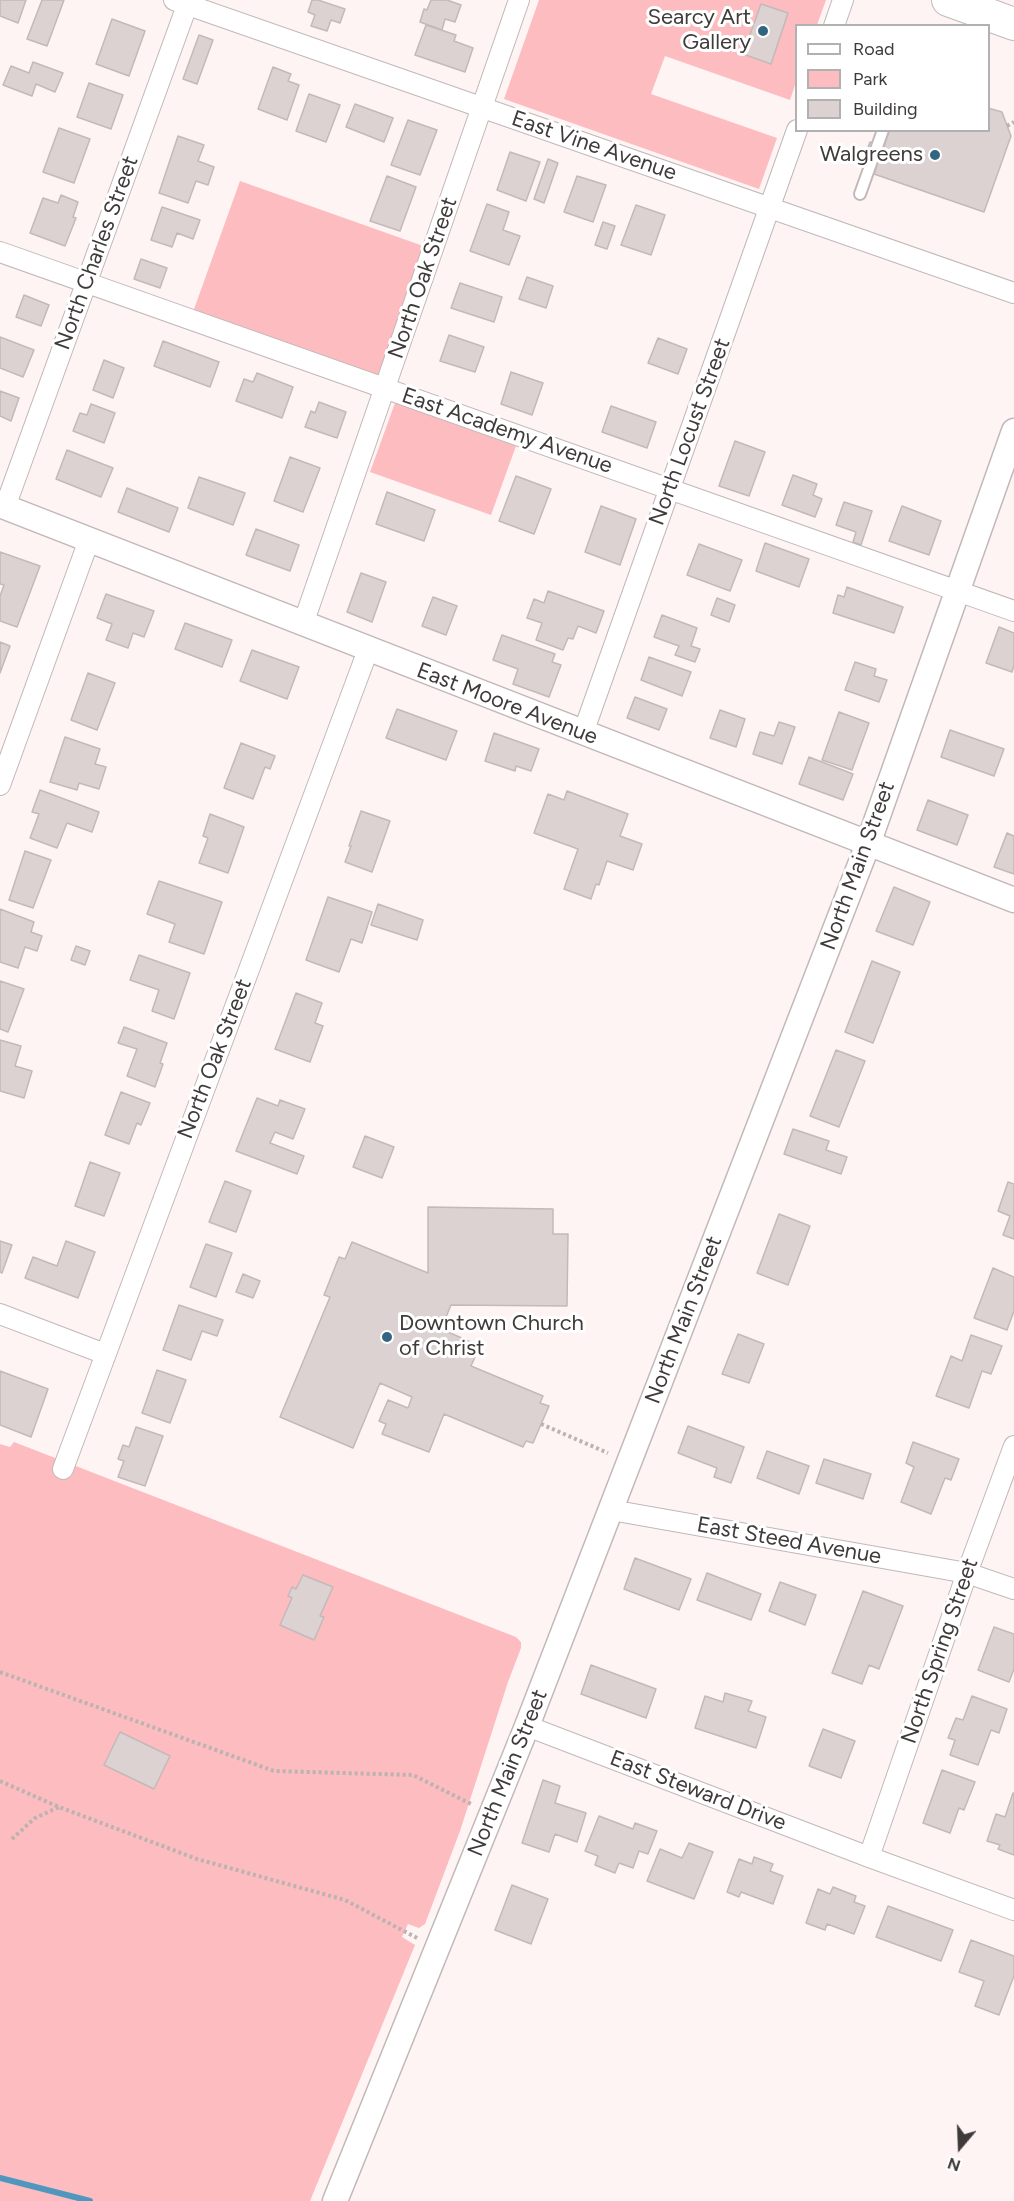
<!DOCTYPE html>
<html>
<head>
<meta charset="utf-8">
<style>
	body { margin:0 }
	#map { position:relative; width:1014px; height:2201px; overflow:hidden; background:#fff4f4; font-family:Figtree,sans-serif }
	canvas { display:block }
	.legend { position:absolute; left:795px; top:24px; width:195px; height:108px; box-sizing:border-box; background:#fff; border:2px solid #b2b1b1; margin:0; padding:8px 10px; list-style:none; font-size:18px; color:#3f3b3b }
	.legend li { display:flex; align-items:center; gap:12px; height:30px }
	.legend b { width:30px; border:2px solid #b2b1b1 }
	.north { position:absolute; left:930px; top:2117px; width:60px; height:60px; -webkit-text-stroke:4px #fff; paint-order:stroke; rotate:199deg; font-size:16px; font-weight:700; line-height:24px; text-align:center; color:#3f3b3b }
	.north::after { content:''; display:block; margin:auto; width:21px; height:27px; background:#3f3b3b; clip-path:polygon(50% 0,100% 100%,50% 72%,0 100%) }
</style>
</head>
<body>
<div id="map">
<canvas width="1014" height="2201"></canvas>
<ul class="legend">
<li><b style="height:8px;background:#fff"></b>Road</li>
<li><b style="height:16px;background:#fdbcbf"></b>Park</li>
<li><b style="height:16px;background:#ddd2d2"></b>Building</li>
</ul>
<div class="north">N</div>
</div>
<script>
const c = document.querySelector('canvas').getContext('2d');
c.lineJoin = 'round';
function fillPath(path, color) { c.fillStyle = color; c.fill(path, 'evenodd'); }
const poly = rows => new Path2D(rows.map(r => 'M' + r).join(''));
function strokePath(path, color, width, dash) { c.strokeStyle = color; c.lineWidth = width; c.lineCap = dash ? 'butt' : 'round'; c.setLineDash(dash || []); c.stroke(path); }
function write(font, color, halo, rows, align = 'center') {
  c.font = font + ' Figtree,sans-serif'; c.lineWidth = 6; c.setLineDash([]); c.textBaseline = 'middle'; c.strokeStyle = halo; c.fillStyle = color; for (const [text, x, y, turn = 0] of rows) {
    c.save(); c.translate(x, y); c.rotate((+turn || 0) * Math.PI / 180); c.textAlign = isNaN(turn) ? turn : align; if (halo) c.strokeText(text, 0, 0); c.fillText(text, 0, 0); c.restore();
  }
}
const green = poly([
	[539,0,826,0,817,25,796,26,796,82,790,100,665,56,651,94,777,138,759,189,504,99],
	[240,181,426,247,379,379,193,312],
	[395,403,516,446,491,515,370,472],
	[14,1442,516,1637,521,1642,521,1648,508,1682,460,1831,425,1924,419,1928,408,1924,402,1937,415,1945,310,2201,0,2201,0,1444,10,1447]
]);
const stream = poly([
	[0,2178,90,2201]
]);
const building = poly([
	[0,0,26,0,18,23,0,16,0,0],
	[42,0,64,0,47,46,27,39,42,0],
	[312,0,318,0,345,9,340,23,331,20,327,31,311,26,315,15,308,12,312,0],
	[431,0,447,0,461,5,455,22,445,19,442,30,420,22,424,9,427,10,431,0],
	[761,4,788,13,771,64,743,54,761,4],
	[112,19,145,31,129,76,96,64,112,19],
	[426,25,456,35,454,41,473,48,465,72,415,55,426,25],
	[199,35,213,40,197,84,183,79,199,35],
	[33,62,63,73,55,92,36,84,32,96,3,85,11,66,29,73,33,62],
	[273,67,291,74,288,81,299,85,287,120,258,109,273,67],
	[89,83,123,95,111,129,77,117,89,83],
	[309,94,340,105,326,142,296,131,309,94],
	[355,104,393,118,384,142,346,127,355,104],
	[988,108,1002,112,1011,136,984,212,874,174,876,168,862,164,870,142,884,147,889,130,988,130,988,108],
	[408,120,437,130,420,175,391,165,408,120],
	[59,128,90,139,74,183,43,172,59,128],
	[178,136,204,145,198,161,214,167,208,185,196,181,188,203,159,193,178,136],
	[510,152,540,162,526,201,497,190,510,152],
	[548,159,558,163,544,203,534,199,548,159],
	[387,176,416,187,400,231,370,221,387,176],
	[577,176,606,185,593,222,564,212,577,176],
	[61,195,78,202,73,217,76,218,65,246,30,233,43,198,58,203,61,195],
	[487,204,509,212,503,230,520,236,509,265,470,251,487,204],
	[636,205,665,215,651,255,621,245,636,205],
	[162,207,200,220,193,239,177,233,172,247,151,240,162,207],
	[603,222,615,226,607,249,595,245,603,222],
	[141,259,167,268,160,288,134,279,141,259],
	[527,277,553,286,546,308,519,299,527,277],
	[460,283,502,297,494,322,451,308,460,283],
	[24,295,49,305,41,326,16,317,24,295],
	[449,335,484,347,475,372,440,361,449,335],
	[0,337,34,350,23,377,0,368,0,337],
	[658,338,687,349,678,374,648,363,658,338],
	[163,341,219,362,210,387,154,366,163,341],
	[104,360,124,368,113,398,93,390,104,360],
	[511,372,543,383,532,415,501,404,511,372],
	[257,373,293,387,282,418,236,401,244,379,253,382,257,373],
	[0,391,19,398,11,421,0,416,0,391],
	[319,402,346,412,337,438,305,427,311,411,315,413,319,402],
	[91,404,115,413,104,443,73,431,80,413,87,415,91,404],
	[611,406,656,422,647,448,602,432,611,406],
	[735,441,765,452,749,496,719,486,735,441],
	[67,450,113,468,101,497,56,479,67,450],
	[290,457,320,468,303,512,274,501,290,457],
	[793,475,817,484,813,495,822,499,815,517,782,505,793,475],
	[516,476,551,489,534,534,499,521,516,476],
	[199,477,245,493,233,525,188,508,199,477],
	[127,488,178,508,169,532,118,512,127,488],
	[387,492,435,510,424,541,376,524,387,492],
	[844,502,872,511,861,545,853,542,856,532,836,525,844,502],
	[601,506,636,519,620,565,585,552,601,506],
	[902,506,941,521,929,555,889,541,902,506],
	[256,529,299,545,290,571,246,555,256,529],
	[765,543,809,559,799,587,756,571,765,543],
	[699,544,742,560,730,591,687,575,699,544],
	[0,552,40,566,17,627,0,621,0,596,4,585,0,584,0,552],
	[361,573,386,582,372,622,347,612,361,573],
	[847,587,903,607,894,633,833,613,838,595,844,597,847,587],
	[548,591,604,611,596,633,578,626,573,639,568,638,563,650,536,640,542,623,527,618,534,599,544,603,548,591],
	[106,594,154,611,144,637,133,633,128,648,106,640,112,624,97,618,106,594],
	[433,597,457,606,446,635,422,626,433,597],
	[717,598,735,605,729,622,711,615,717,598],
	[662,615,697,628,691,646,700,649,695,662,675,655,679,646,654,637,662,615],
	[185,623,232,640,222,667,175,649,185,623],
	[999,627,1014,633,1014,665,1012,672,986,663,999,627],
	[502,635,555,654,552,662,561,665,549,697,513,684,518,669,493,660,502,635],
	[0,642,10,646,0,673,0,642],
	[252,650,299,667,287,699,240,681,252,650],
	[649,657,691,672,682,696,641,680,649,657],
	[855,662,876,669,874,676,887,680,879,702,845,690,855,662],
	[88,673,115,683,97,730,71,720,88,673],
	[635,697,667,709,659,730,627,718,635,697],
	[397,709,457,731,446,760,386,738,397,709],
	[720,710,745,719,736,747,710,738,720,710],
	[839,712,869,723,852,770,822,760,839,712],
	[779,722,795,727,782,764,753,754,760,732,774,736,779,722],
	[950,730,1004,749,994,776,941,757,950,730],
	[494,733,539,749,531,771,516,766,515,771,485,761,494,733],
	[65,737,100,749,95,764,106,767,99,789,79,783,77,790,50,782,65,737],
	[241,743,275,756,270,769,265,767,253,799,224,788,241,743],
	[809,757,853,774,843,800,799,784,809,757],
	[40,790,99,812,92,832,67,823,57,848,30,838,39,814,32,812,40,790],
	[567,791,628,814,620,836,642,844,633,870,607,861,599,885,596,884,591,899,564,889,578,849,534,833,548,794,564,800,567,791],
	[928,800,968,815,957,845,917,830,928,800],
	[361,811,390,821,372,872,345,862,351,846,349,846,361,811],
	[210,814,244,827,228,873,199,863,208,838,203,836,210,814],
	[1007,833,1014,836,1014,874,994,867,1007,833],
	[25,851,51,860,33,908,9,900,25,851],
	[159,881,222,902,204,954,169,942,175,924,147,914,159,881],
	[894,887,930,902,913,945,876,931,894,887],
	[328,897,372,912,362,943,351,939,339,972,306,960,328,897],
	[378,904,423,920,417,940,371,925,378,904],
	[0,909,34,922,31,932,42,936,37,951,25,947,18,968,0,962,0,909],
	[76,946,90,951,85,965,71,960,76,946],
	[139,955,190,973,174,1019,152,1011,159,990,130,980,139,955],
	[872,961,900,972,873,1043,845,1032,872,961],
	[0,981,24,989,8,1032,0,1029,0,981],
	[296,993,322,1003,315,1023,323,1026,310,1062,275,1049,296,993],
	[124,1027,167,1043,160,1063,163,1064,155,1087,127,1076,137,1049,118,1043,124,1027],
	[0,1040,21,1046,15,1066,32,1071,24,1098,0,1091,0,1040],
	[836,1050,865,1061,839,1127,810,1116,836,1050],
	[121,1092,150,1103,141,1125,137,1123,129,1144,105,1135,121,1092],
	[257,1098,278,1106,280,1100,305,1109,293,1139,275,1132,270,1143,304,1156,297,1174,236,1151,257,1098],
	[793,1129,829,1141,826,1150,847,1157,841,1174,784,1154,793,1129],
	[365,1136,394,1147,382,1178,353,1167,365,1136],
	[90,1162,120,1173,104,1216,75,1206,90,1162],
	[225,1181,251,1191,236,1232,209,1222,225,1181],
	[1008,1182,1014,1184,1014,1239,1003,1235,1010,1216,998,1211,1008,1182],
	[428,1207,553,1209,553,1234,568,1234,567,1306,451,1305,441,1329,480,1346,471,1366,543,1396,540,1403,549,1406,533,1443,526,1441,523,1447,444,1414,429,1452,382,1434,386,1424,379,1421,388,1400,408,1408,412,1397,380,1383,353,1448,280,1417,330,1297,324,1295,339,1257,345,1259,352,1242,428,1273,428,1207],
	[779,1214,810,1226,788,1285,757,1273,779,1214],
	[0,1241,12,1245,2,1273,0,1272,0,1241],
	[66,1241,95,1252,78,1298,25,1278,33,1257,57,1266,66,1241],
	[206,1244,232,1253,216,1297,190,1287,206,1244],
	[993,1268,1014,1277,1014,1311,1007,1330,974,1318,993,1268],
	[243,1274,260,1281,253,1298,236,1292,243,1274],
	[179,1305,223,1320,217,1336,202,1331,191,1360,163,1350,179,1305],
	[738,1334,764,1344,749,1383,722,1374,738,1334],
	[971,1335,1002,1346,991,1374,982,1371,969,1408,936,1396,951,1356,962,1361,971,1335],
	[157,1370,186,1380,170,1423,142,1413,157,1370],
	[0,1371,48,1389,31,1437,0,1425,0,1371],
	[688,1426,744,1447,731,1483,714,1477,717,1468,678,1453,688,1426],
	[136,1427,163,1436,145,1486,118,1477,124,1461,118,1459,123,1445,129,1447,136,1427],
	[913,1442,959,1459,951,1480,945,1478,931,1514,901,1502,914,1467,906,1463,913,1442],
	[767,1451,809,1466,799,1494,757,1478,767,1451],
	[824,1459,871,1474,863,1499,816,1483,824,1459],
	[635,1558,691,1579,679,1610,624,1589,635,1558],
	[707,1573,761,1594,751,1620,697,1600,707,1573],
	[303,1575,333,1587,320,1616,324,1617,314,1640,280,1625,292,1598,288,1596,292,1587,296,1589,303,1575],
	[780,1582,816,1595,805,1625,769,1611,780,1582],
	[863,1591,903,1606,879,1669,869,1665,862,1684,832,1673,863,1591],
	[994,1627,1014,1634,1014,1669,1009,1682,978,1670,994,1627],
	[591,1665,656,1689,646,1718,581,1694,591,1665],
	[725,1693,752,1701,748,1711,766,1717,756,1748,695,1728,705,1696,723,1702,725,1693],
	[972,1696,1007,1709,999,1733,991,1730,978,1765,950,1755,955,1740,948,1738,956,1718,963,1720,972,1696],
	[823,1729,855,1741,841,1778,809,1766,823,1729],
	[120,1732,170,1756,154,1789,104,1765,120,1732],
	[942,1770,975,1782,964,1810,959,1808,950,1833,923,1823,942,1770],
	[543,1780,560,1786,555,1803,586,1813,577,1842,555,1834,549,1852,522,1843,543,1780],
	[1013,1793,1014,1793,1014,1855,998,1849,1000,1845,987,1841,996,1814,1005,1817,1013,1793],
	[599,1816,633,1829,635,1823,657,1831,648,1854,639,1851,633,1868,619,1863,615,1873,595,1865,598,1856,585,1851,599,1816],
	[689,1843,713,1852,694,1899,647,1881,660,1849,682,1858,689,1843],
	[754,1857,773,1864,770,1871,783,1876,773,1904,741,1892,739,1897,727,1892,739,1859,752,1864,754,1857],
	[512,1885,548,1899,531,1944,495,1930,512,1885],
	[833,1887,856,1896,854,1902,865,1906,854,1934,827,1924,825,1930,806,1923,818,1889,830,1894,833,1887],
	[888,1906,953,1930,941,1961,876,1937,888,1906],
	[971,1940,1014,1956,1014,1976,999,2015,975,2006,984,1981,959,1972,971,1940]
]);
const path = poly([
	[1007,126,1014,122],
	[541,1424,608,1453],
	[0,1672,274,1771,413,1775,473,1805],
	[0,1781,59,1807,197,1859,345,1900,419,1939],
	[12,1839,35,1818,59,1807]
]);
const service = poly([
	[860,194,883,130]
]);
const minor = poly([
	[174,0,1014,293],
	[834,26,843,0],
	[0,252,1014,611],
	[5,507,189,0],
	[303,624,519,0],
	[583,733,797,130],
	[0,785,89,540],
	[0,1314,105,1354],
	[63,1469,368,650],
	[611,1510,967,1573,1014,1589],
	[527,1726,869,1857,1014,1910],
	[869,1857,967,1573,1014,1446]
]);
const tertiary = poly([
	[0,505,1014,900],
	[335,2201,527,1726,868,844,1014,431]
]);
const primary = poly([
	[948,0,1014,24]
]);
const markers = [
	[763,31,6,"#326582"],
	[935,155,6,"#326582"],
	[387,1337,6,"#326582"]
];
const poiNames = [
	["Searcy Art",751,18],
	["Gallery",751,43],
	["Walgreens",923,155],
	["Downtown Church",399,1324,"left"],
	["of Christ",399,1349,"left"]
];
const streetNames = [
	["East Vine Avenue",594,146,19],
	["North Charles Street",97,253,-70],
	["North Oak Street",423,278,-71],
	["East Academy Avenue",507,431,19],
	["North Locust Street",690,432,-70],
	["East Moore Avenue",507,704,21],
	["North Main Street",858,866,-70],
	["North Oak Street",215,1059,-69],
	["North Main Street",684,1320,-69],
	["East Steed Avenue",789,1541,10],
	["North Spring Street",940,1651,-71],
	["North Main Street",508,1773,-68],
	["East Steward Drive",698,1791,21]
];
fillPath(green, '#fdbcbf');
strokePath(stream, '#5097bf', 6);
fillPath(building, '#ddd2d2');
strokePath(building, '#c4b9b9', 1.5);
strokePath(service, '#c2b8b8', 14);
strokePath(minor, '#c2b8b8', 22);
strokePath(tertiary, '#c2b8b8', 27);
strokePath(primary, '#c2b8b8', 34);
strokePath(path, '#bbb2b2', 4, [3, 3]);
strokePath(service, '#fff', 10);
strokePath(minor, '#fff', 20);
strokePath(tertiary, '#fff', 24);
strokePath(primary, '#fff', 32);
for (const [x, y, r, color] of markers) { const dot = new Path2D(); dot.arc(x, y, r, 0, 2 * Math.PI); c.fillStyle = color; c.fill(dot); strokePath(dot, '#fff', 2); }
write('22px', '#3f3b3b', '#fff', poiNames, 'right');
write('22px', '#3f3b3b', '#fff', streetNames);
</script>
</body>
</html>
